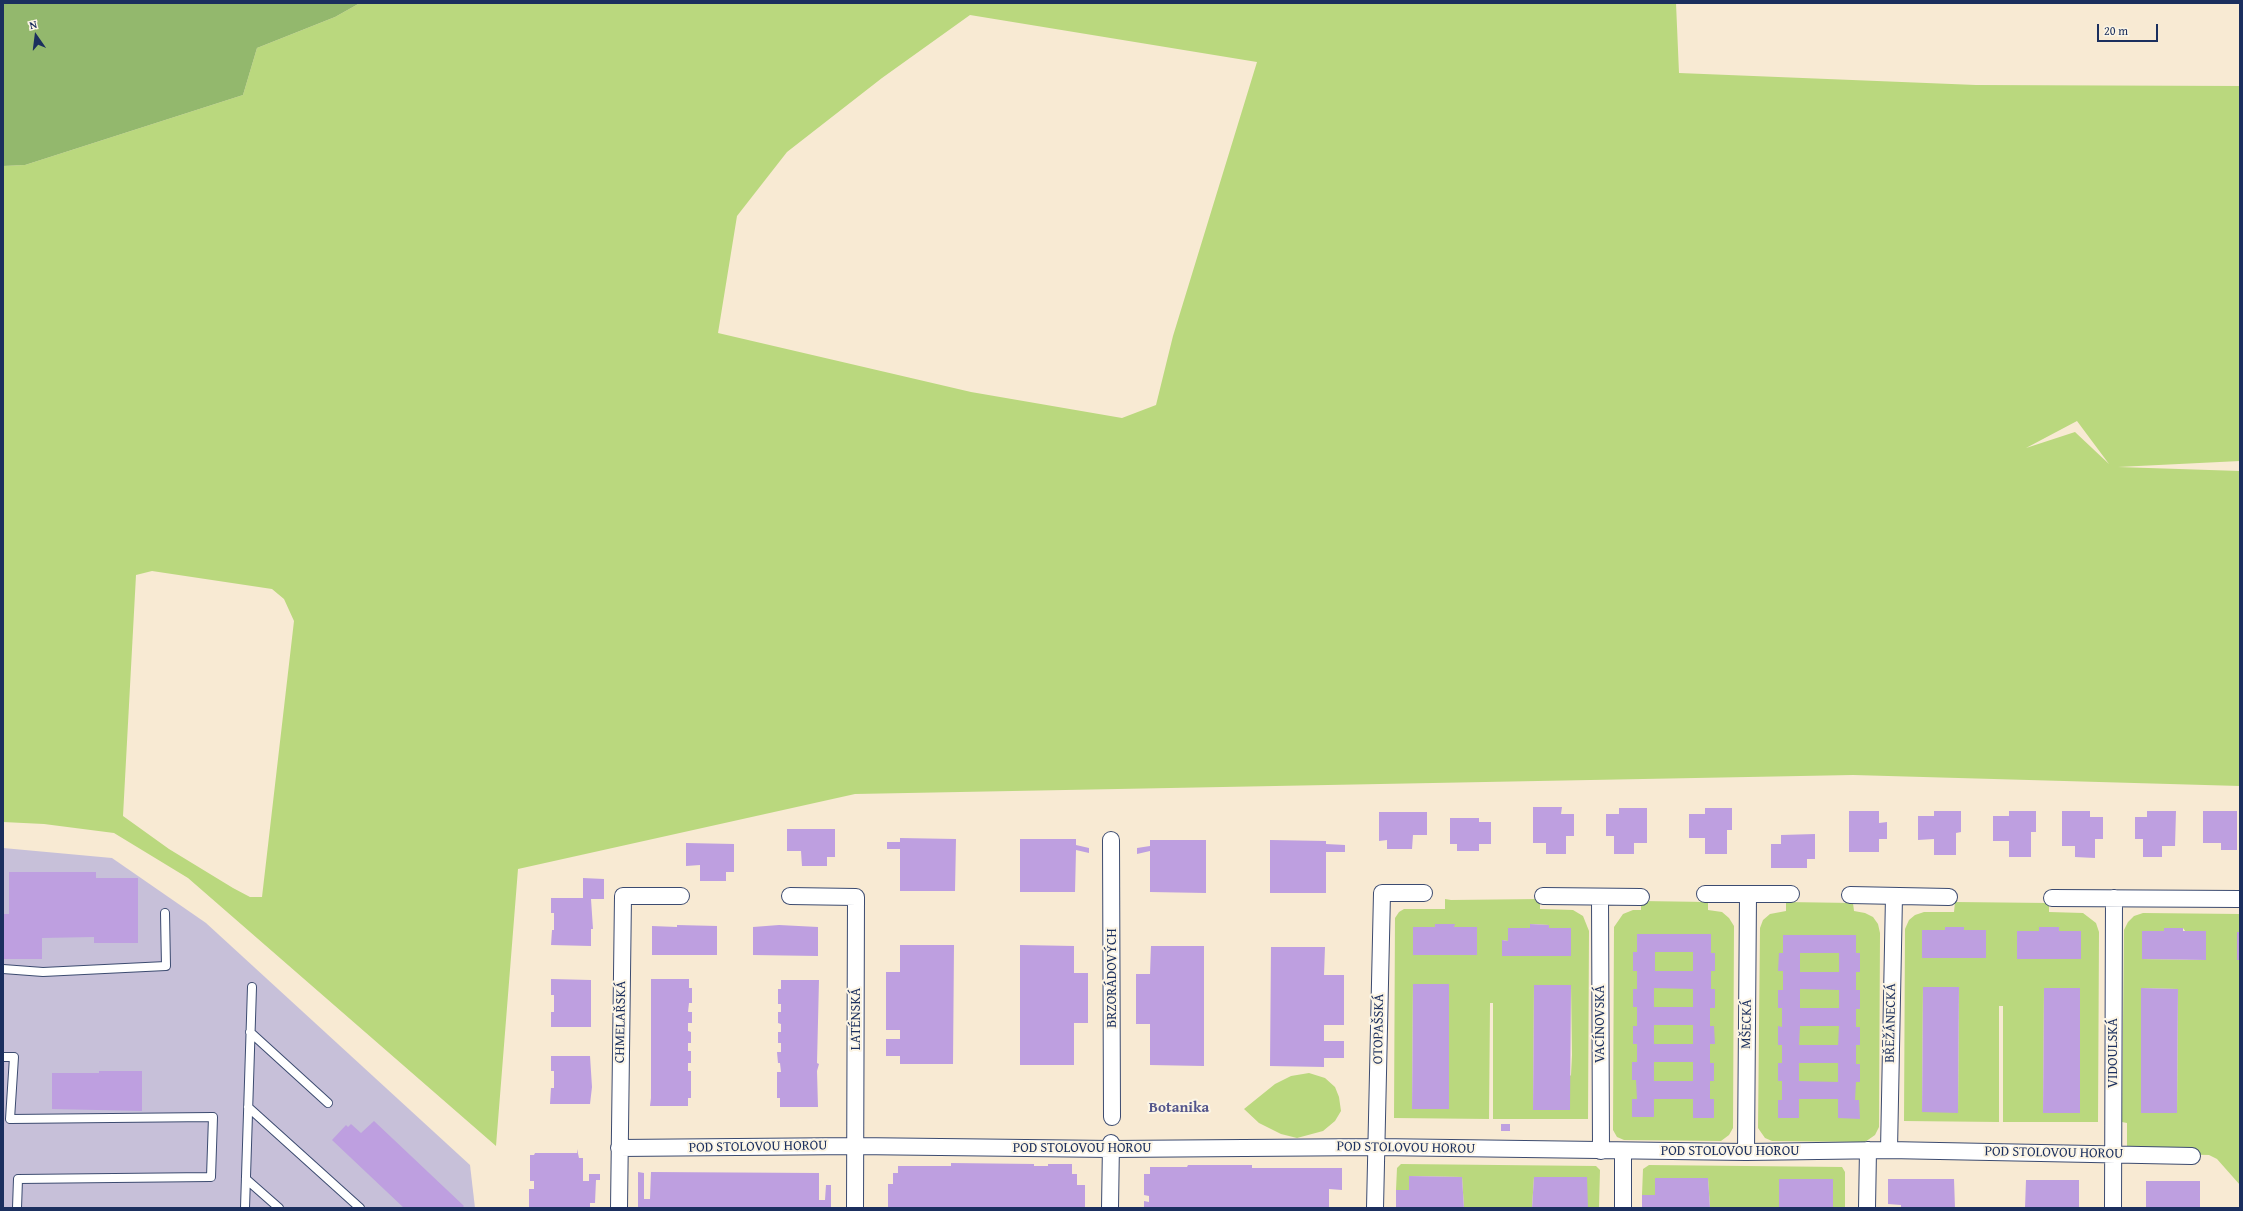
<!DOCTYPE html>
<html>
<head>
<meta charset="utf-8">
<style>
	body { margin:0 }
	#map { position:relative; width:2243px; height:1211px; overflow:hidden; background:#f8ead3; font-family:"Gentium Book Plus",serif }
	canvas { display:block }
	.frame { position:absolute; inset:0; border:4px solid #1b2f5e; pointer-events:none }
	.north { position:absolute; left:16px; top:16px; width:40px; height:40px; -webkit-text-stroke:3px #fcf5e5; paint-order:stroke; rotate:346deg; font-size:11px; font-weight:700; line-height:16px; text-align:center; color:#1b2f5e }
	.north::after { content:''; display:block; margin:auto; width:14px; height:18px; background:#1b2f5e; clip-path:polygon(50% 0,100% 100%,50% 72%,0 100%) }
	.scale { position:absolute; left:2097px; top:24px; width:61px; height:18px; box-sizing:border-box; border:2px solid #1b2f5e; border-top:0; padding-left:5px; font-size:12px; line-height:14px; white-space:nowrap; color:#1b2f5e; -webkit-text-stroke:3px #fcf5e5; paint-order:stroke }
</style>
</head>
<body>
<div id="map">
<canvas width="2243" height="1211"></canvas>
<div class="frame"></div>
<div class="north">N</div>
<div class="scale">20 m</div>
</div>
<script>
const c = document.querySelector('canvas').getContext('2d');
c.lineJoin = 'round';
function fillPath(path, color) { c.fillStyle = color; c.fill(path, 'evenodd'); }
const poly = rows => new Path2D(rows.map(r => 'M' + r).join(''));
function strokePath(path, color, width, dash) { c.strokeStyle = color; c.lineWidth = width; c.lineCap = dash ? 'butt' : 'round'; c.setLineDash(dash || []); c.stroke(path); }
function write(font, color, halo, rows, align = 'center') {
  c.font = font + ' "Gentium Book Plus",serif'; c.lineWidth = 4; c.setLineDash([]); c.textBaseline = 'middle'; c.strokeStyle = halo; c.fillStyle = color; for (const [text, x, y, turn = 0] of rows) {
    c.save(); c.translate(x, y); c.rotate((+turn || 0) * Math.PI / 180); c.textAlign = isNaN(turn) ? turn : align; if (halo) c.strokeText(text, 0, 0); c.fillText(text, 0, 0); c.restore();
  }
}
const industrial = poly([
	[3,848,112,858,206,923,470,1165,475,1208,3,1208]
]);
const green = poly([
	[360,3,1676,3,1679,73,1976,85,2240,86,2240,461,2118,467,2240,471,2240,786,1853,775,855,794,518,869,496,1146,188,878,114,833,44,824,3,822,3,166,25,165,243,95,257,48,335,17],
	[970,15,1257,62,1173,336,1156,405,1122,418,971,392,718,333,737,216,787,152,882,78],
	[2077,421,2109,464,2075,432,2026,448],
	[152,571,272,589,284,599,294,621,262,897,250,897,233,888,169,849,123,816,136,575],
	[1445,899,1451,900,1540,899,1540,909,1573,910,1583,916,1589,931,1588,1119,1493,1119,1493,1003,1490,1003,1489,1119,1394,1118,1395,918,1399,912,1404,909,1445,909],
	[1436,924,1454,924,1454,927,1477,927,1477,955,1413,955,1413,927,1435,927],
	[1530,924,1549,925,1549,928,1571,928,1571,956,1502,956,1502,940,1508,941,1508,928,1530,928],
	[1413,984,1449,984,1449,1109,1412,1109],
	[1534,985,1571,985,1572,1055,1571,1075,1533,1110],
	[1641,901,1708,902,1708,910,1722,912,1729,918,1734,926,1733,1128,1729,1135,1721,1141,1624,1140,1617,1137,1613,1130,1614,927,1623,914,1633,910,1641,910],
	[1786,902,1853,903,1854,911,1865,913,1873,917,1878,924,1880,933,1879,1127,1875,1135,1865,1142,1772,1141,1765,1138,1758,1128,1760,928,1763,920,1770,914,1786,911],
	[1955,902,2049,903,2049,912,2083,913,2096,923,2099,932,2098,1122,2003,1122,2003,1006,1999,1006,1999,1122,1904,1121,1905,929,1909,920,1915,915,1924,912,1954,912],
	[1945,927,1964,927,1964,930,1986,931,1986,958,1922,958,1922,930,1945,930],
	[2017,931,2081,931,2081,959,2017,958],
	[1923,987,1959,987,1958,1112,1922,1112],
	[2044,988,2080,988,2080,1113,2043,1113],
	[2143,913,2240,914,2240,932,2237,932,2237,959,2240,960,2240,1185,2217,1159,2209,1155,2127,1153,2127,1123,2122,1122,2124,930,2128,922,2134,916],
	[2174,928,2183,928,2206,960,2142,959,2142,931,2164,931],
	[2141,988,2178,989,2177,1113,2141,1113],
	[1309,1073,1325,1078,1335,1087,1339,1097,1341,1111,1335,1121,1323,1131,1297,1138,1281,1134,1259,1123,1244,1109,1275,1084,1291,1076],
	[1401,1164,1596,1166,1600,1170,1599,1207,1587,1207,1587,1177,1534,1177,1532,1208,1464,1208,1462,1177,1409,1176,1409,1190,1396,1190,1397,1168],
	[1649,1165,1842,1167,1845,1172,1845,1208,1833,1208,1833,1179,1780,1179,1779,1208,1710,1208,1708,1178,1655,1178,1655,1195,1642,1195,1643,1169]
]);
const forest = poly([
	[3,3,360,3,335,17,257,48,243,95,25,165,3,166]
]);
const building = poly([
	[1533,807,1562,807,1561,814,1574,814,1574,836,1566,836,1566,854,1546,854,1546,843,1533,843],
	[1619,808,1647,808,1647,843,1634,843,1634,854,1614,854,1614,836,1606,836,1606,814,1619,814],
	[1705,808,1732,808,1732,830,1727,830,1727,854,1705,854,1705,838,1689,838,1689,814,1705,814],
	[1849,811,1879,811,1879,823,1887,822,1887,839,1879,839,1879,852,1849,852],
	[1934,811,1961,811,1961,832,1956,833,1956,855,1934,855,1934,839,1918,840,1918,816,1934,816],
	[2009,811,2036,811,2036,832,2031,832,2031,857,2009,857,2009,841,1993,841,1993,816,2009,816],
	[2062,811,2090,811,2090,817,2103,817,2103,839,2095,839,2095,858,2075,857,2075,846,2062,846],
	[2147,811,2176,811,2175,846,2162,846,2162,857,2143,857,2143,839,2135,839,2135,817,2147,817],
	[2203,811,2237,811,2237,850,2221,850,2221,843,2203,843],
	[1379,812,1427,812,1427,835,1413,835,1412,849,1387,849,1387,840,1379,841],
	[1450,818,1479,818,1479,822,1491,822,1491,844,1479,844,1479,851,1457,851,1457,844,1450,844],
	[787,829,835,829,835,857,827,857,827,866,802,866,801,851,787,851],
	[1815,834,1815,859,1807,859,1807,868,1771,868,1771,844,1781,844,1781,835],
	[900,838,956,839,955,891,900,891,900,849,887,849,887,842,900,842],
	[1020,839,1076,839,1076,845,1089,848,1089,853,1076,850,1075,892,1020,892],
	[1150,840,1206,840,1206,893,1150,892,1150,851,1137,854,1137,848,1150,846],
	[1270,840,1326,841,1326,844,1345,845,1345,852,1326,852,1326,893,1270,893],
	[686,843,734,844,734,872,726,872,726,881,700,881,700,865,686,866],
	[9,872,96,872,96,878,138,878,138,943,94,943,94,937,42,938,42,959,3,959,3,914,9,914],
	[583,878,604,879,604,899,591,899,593,929,591,929,591,946,551,945,552,930,554,930,554,913,551,913,551,898,583,898],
	[1435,924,1455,924,1454,927,1477,927,1477,955,1413,955,1413,927,1435,927],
	[1530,924,1549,925,1549,928,1571,928,1571,956,1502,956,1502,940,1508,941,1508,928,1530,928],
	[677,925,717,926,717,955,652,955,652,926,677,927],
	[779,925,818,927,818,956,753,955,753,927],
	[1945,927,1964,927,1964,930,1986,930,1986,958,1922,958,1922,930,1945,930],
	[2039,927,2059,927,2059,931,2081,931,2081,959,2017,959,2017,931,2039,931],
	[2164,928,2183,928,2183,931,2206,931,2206,960,2142,959,2142,931,2164,931],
	[2237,932,2240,932,2240,960,2237,960],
	[1637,934,1711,934,1711,953,1715,953,1715,971,1711,971,1711,989,1715,989,1715,1008,1710,1008,1710,1026,1714,1026,1715,1044,1710,1044,1710,1063,1714,1063,1714,1081,1710,1081,1710,1099,1714,1099,1714,1118,1693,1118,1693,1099,1654,1099,1654,1117,1632,1117,1632,1099,1637,1099,1636,1080,1632,1080,1632,1062,1637,1062,1637,1044,1633,1044,1633,1026,1637,1026,1637,1007,1633,1007,1633,989,1637,989,1637,971,1633,971,1633,952,1637,952],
	[1655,952,1693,952,1693,971,1655,971],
	[1654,988,1693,989,1693,1007,1654,1007],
	[1654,1025,1693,1025,1693,1044,1654,1044],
	[1654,1062,1693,1062,1693,1081,1654,1081],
	[1783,935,1856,935,1856,953,1860,953,1860,972,1856,972,1856,990,1860,990,1860,1009,1856,1009,1856,1027,1860,1027,1860,1045,1856,1045,1856,1064,1860,1064,1860,1082,1856,1082,1855,1100,1859,1100,1860,1119,1838,1118,1838,1099,1799,1099,1799,1118,1778,1118,1778,1100,1782,1100,1782,1081,1778,1081,1778,1063,1782,1063,1782,1045,1778,1045,1778,1026,1782,1027,1782,1008,1778,1008,1778,990,1783,990,1783,971,1778,971,1779,953,1783,953],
	[1800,953,1839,953,1839,972,1800,972],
	[1800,989,1839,990,1839,1008,1800,1008],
	[1800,1026,1839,1026,1838,1045,1799,1045],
	[1799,1063,1838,1063,1838,1082,1799,1081],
	[900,945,954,945,953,1064,900,1064,900,1056,886,1056,886,1039,900,1039,900,1030,886,1030,886,972,900,972],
	[1020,945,1074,946,1074,973,1088,973,1088,1023,1074,1023,1074,1065,1020,1065],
	[1151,946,1204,946,1204,1066,1150,1065,1150,1024,1136,1024,1136,974,1150,974],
	[1271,947,1325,947,1324,975,1344,975,1344,1025,1324,1025,1324,1041,1344,1041,1344,1058,1324,1058,1324,1067,1270,1066],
	[551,979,591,980,591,1027,551,1027,551,1012,554,1012,554,995,551,995],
	[651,979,689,979,689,988,692,988,692,1003,689,1003,688,1012,692,1012,692,1023,688,1023,688,1031,691,1032,691,1043,688,1043,688,1051,691,1051,691,1063,688,1063,688,1071,691,1071,691,1098,688,1098,688,1106,650,1106,651,1098],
	[781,980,819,980,817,1063,819,1064,817,1071,818,1107,780,1107,780,1098,777,1098,777,1072,781,1072,780,1063,778,1063,777,1052,781,1052,781,1043,778,1043,778,1032,781,1032,781,1024,778,1023,778,1012,781,1012,781,1004,778,1004,778,989,781,989],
	[1413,984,1449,984,1449,1109,1412,1109],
	[1534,985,1571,985,1570,1110,1533,1110],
	[1923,987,1959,987,1958,1113,1922,1112],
	[2044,988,2080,988,2080,1113,2043,1113],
	[2141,988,2178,989,2177,1113,2141,1113],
	[551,1056,590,1056,592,1087,590,1104,550,1104,551,1088,554,1088,554,1071,551,1071],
	[99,1071,142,1071,142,1111,52,1109,52,1073,99,1073],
	[374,1121,464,1206,462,1208,404,1208,332,1140,346,1125,348,1127,351,1124,361,1133],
	[1501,1124,1510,1124,1510,1131,1501,1131],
	[577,1149,579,1158,583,1158,583,1181,589,1181,589,1174,600,1174,600,1180,596,1180,595,1203,590,1203,590,1208,529,1208,529,1189,534,1189,534,1181,530,1181,530,1155,534,1155,535,1153,577,1153],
	[951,1163,1034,1164,1034,1166,1048,1166,1048,1164,1072,1164,1072,1174,1077,1174,1077,1185,1085,1185,1085,1208,888,1208,888,1184,893,1184,893,1173,898,1173,898,1166,951,1166],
	[1188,1165,1252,1165,1252,1168,1342,1168,1342,1190,1329,1189,1329,1208,1144,1208,1144,1201,1149,1202,1149,1196,1144,1195,1144,1174,1150,1174,1150,1167,1187,1167],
	[638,1172,644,1173,644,1199,650,1199,651,1172,819,1173,819,1200,825,1200,826,1185,831,1185,831,1208,638,1208],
	[1409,1176,1462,1177,1464,1208,1396,1208,1396,1190,1409,1190],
	[1534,1177,1587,1177,1588,1208,1532,1208],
	[1655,1178,1708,1178,1710,1208,1642,1208,1642,1195,1655,1195],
	[1779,1179,1833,1179,1833,1208,1779,1208],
	[1888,1179,1954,1179,1955,1208,1901,1208,1901,1205,1888,1204],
	[2026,1180,2079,1180,2079,1208,2025,1208],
	[2146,1181,2200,1181,2200,1208,2146,1208]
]);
const lane = poly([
	[3,969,43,972,166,966,165,913],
	[250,1032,328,1103],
	[3,1057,14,1057,10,1119,213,1117,211,1177,18,1179,17,1208],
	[248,1107,360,1208],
	[246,1179,279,1208],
	[245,1208,252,987]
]);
const street = poly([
	[1111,840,1112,1117],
	[1705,894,1791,894],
	[1850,895,1949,897],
	[790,896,856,897,855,1208],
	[1543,896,1641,897],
	[1600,897,1601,1151],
	[2052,898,2240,899],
	[619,1148,855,1146,1111,1149,1377,1147,1746,1152,1889,1150,2192,1156],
	[1889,1150,1894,896],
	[1623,1151,1623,1208],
	[1746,1152,1748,895],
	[619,1208,623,896,681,896],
	[1110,1208,1111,1143],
	[1375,1208,1382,893,1424,893],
	[1867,1208,1868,1150],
	[2113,1208,2114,898]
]);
const streetNames = [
	["BRZORÁDOVÝCH",1112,978,-90],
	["LATÉNSKÁ",856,1019,-90],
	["CHMELAŘSKÁ",621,1022,-89],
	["BŘEŽÁNECKÁ",1891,1023,-89],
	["VACÍNOVSKÁ",1600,1024,-90],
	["MŠECKÁ",1747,1024,-89],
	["OTOPAŠSKÁ",1379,1029,-89],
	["VIDOULSKÁ",2113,1053,-90],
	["POD STOLOVOU HOROU",758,1147,-1],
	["POD STOLOVOU HOROU",1082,1148],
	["POD STOLOVOU HOROU",1406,1148,1],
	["POD STOLOVOU HOROU",1730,1151],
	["POD STOLOVOU HOROU",2054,1153,1]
];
const neighbourhoodNames = [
	["Botanika",1179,1108]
];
fillPath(industrial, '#c7c0d9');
fillPath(green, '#bad87e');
fillPath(forest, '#93b86d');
fillPath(building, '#be9fe0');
strokePath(lane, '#3c4b70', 10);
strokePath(street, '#3c4b70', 18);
strokePath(lane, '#fff', 8);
strokePath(street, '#fff', 16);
write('14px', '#1b2f5e', '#fcf5e5', streetNames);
write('bold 15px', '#54568c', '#fcf5e5', neighbourhoodNames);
</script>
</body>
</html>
